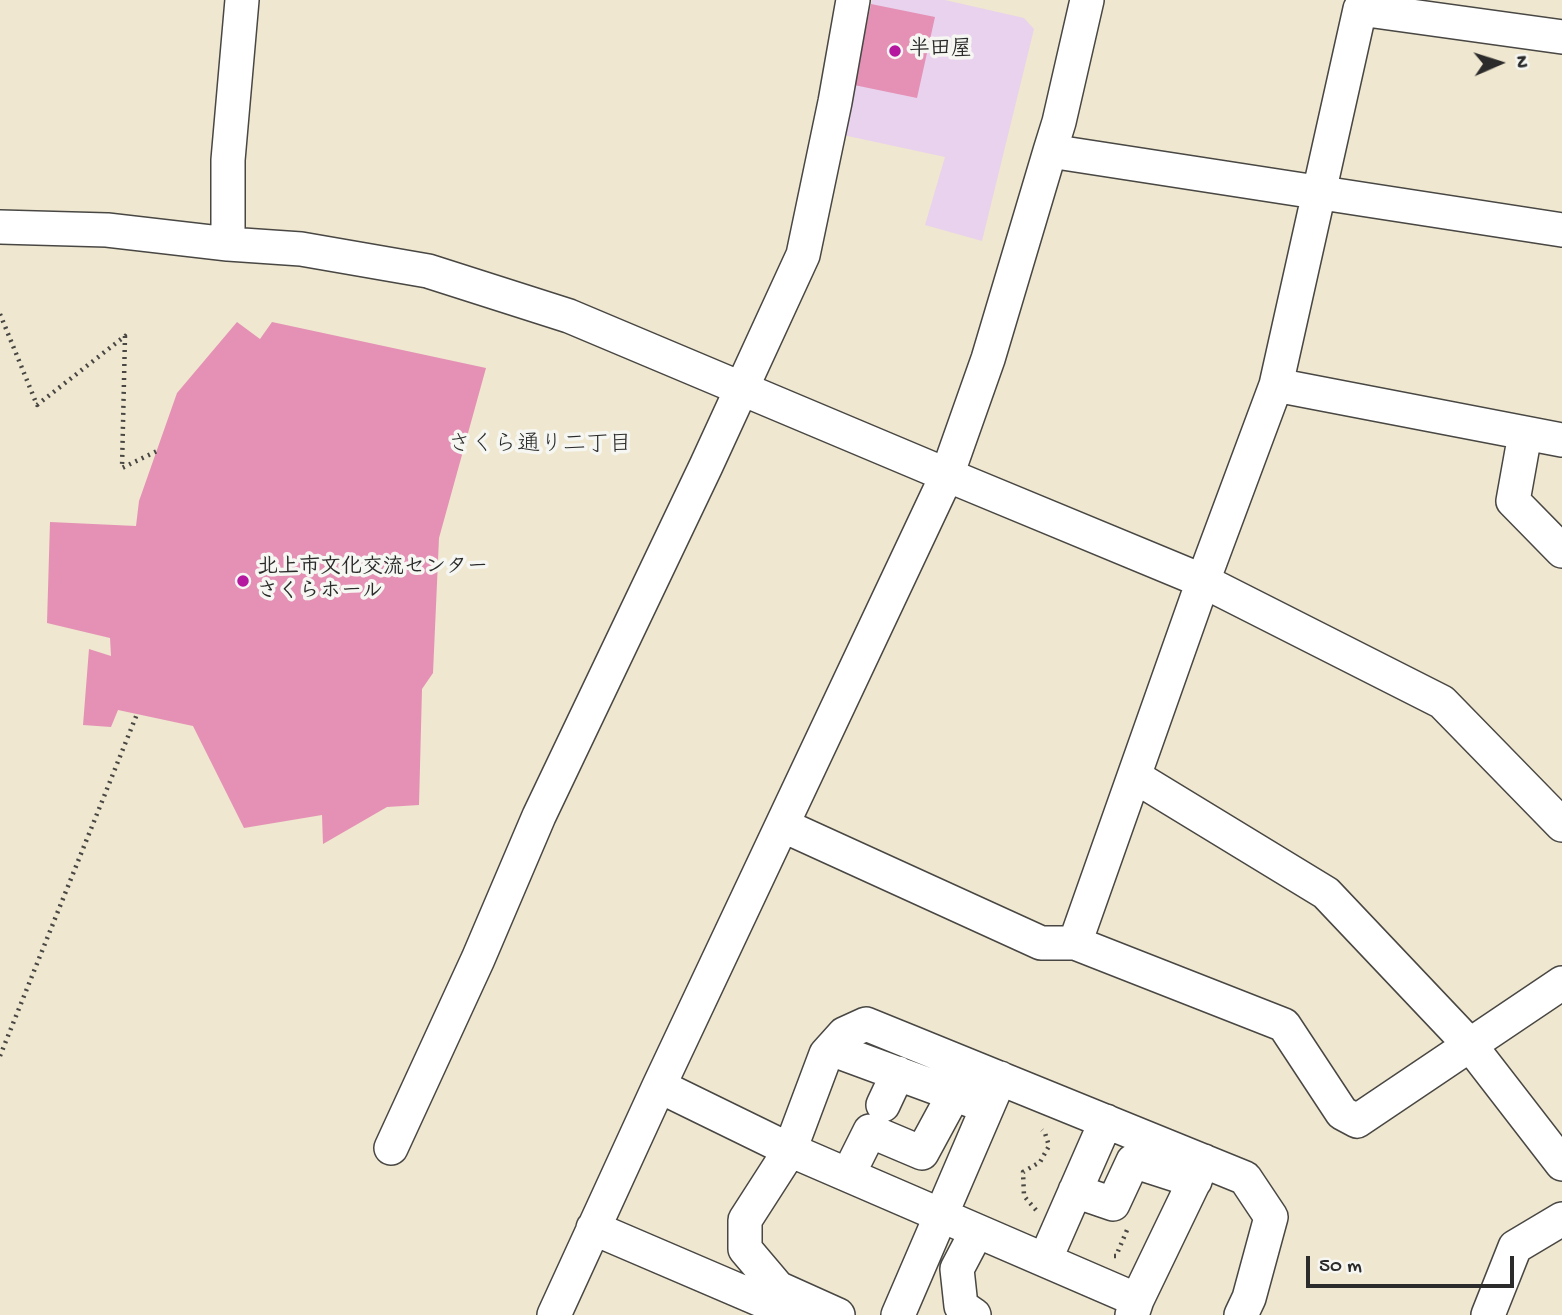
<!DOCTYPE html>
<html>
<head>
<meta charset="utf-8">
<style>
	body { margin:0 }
	#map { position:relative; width:1562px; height:1315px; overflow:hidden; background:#efe7cf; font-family:"Gochi Hand",sans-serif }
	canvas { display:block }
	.north { position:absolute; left:1464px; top:28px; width:70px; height:70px; -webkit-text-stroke:5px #f6f6f2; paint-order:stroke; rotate:87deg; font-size:19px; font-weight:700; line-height:28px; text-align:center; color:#2b2b2b }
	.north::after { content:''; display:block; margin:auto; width:24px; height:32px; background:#2b2b2b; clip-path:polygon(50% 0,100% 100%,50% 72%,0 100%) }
	.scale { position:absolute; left:1306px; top:1256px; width:208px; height:32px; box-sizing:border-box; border:4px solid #2b2b2b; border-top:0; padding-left:9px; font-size:21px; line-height:24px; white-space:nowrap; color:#2b2b2b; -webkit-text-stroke:5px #f6f6f2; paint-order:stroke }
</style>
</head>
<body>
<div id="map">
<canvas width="1562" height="1315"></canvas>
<div class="north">N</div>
<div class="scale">50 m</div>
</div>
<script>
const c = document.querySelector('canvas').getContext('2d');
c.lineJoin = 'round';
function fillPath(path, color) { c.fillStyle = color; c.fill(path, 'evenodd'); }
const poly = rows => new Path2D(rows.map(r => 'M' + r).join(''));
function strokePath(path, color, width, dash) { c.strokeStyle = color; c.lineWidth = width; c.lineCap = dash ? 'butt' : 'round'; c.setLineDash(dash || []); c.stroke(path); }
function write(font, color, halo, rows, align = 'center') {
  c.font = font + ' "Gochi Hand","Klee One",sans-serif'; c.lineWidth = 7; c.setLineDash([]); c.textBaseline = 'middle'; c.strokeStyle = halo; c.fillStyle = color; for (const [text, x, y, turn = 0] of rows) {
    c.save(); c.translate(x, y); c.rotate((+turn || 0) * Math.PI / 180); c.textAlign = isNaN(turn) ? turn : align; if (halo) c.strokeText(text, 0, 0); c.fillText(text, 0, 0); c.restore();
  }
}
const built = poly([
	[872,0,945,0,1024,18,1034,29,982,241,925,225,945,157,843,135]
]);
const building = poly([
	[871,4,935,17,917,98,854,85],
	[237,322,260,339,272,322,486,368,439,538,433,673,422,689,419,805,387,807,323,844,322,815,244,828,193,726,118,710,111,727,83,725,89,649,111,656,110,638,47,623,50,522,136,526,139,501,177,393]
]);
const path = poly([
	[0,314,37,405,125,336,122,468,157,451],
	[0,1056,137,714],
	[1036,1210,1024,1196,1023,1172,1040,1162,1049,1146,1045,1133,1042,1130],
	[1114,1256,1116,1256,1127,1230]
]);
const minor = poly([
	[1050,151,1562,230],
	[0,227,107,230,228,244,301,249,428,271,569,316,947,475,1203,581,1442,702,1562,825],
	[228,244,228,160,242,0],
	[1276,385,1562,440],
	[1525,434,1513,501,1562,551],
	[1134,776,1326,893,1470,1045,1562,1164],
	[782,825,1041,943,1075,943,1203,581,1276,385,1360,9,1562,37],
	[1075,943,1284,1025,1342,1113,1357,1121,1562,983],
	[831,1049,975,1102],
	[659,1086,790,1150,1137,1300],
	[883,1105,898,1073],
	[391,1148,478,959,539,816,706,466,803,255,835,102,853,0],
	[848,1175,870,1131,922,1153,954,1094],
	[1075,1191,1113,1204,1133,1161,1195,1181],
	[593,1228,796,1315],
	[1045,1260,1106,1121],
	[554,1315,659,1086,947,475,988,359,1050,151,1059,122,1087,0],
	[838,1315,778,1288,745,1249,745,1220,790,1150,826,1054,844,1034,866,1024,1245,1178,1271,1217,1249,1298,1241,1315],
	[898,1315,1000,1078],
	[974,1315,961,1306,957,1269,977,1231],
	[1132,1315,1137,1300,1204,1161],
	[1488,1315,1515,1247,1562,1219]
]);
const markers = [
	[895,51,7,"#b5179e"],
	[243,581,7,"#b5179e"]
];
const poiNames = [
	["半田屋",909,51],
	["北上市文化交流センター",257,569],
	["さくらホール",257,593]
];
const neighbourhoodNames = [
	["さくら通り二丁目",540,446]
];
fillPath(built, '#e9d2ed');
fillPath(building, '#e491b5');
strokePath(minor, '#484744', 36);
strokePath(path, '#484744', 4.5, [2, 5]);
strokePath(minor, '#fff', 33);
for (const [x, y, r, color] of markers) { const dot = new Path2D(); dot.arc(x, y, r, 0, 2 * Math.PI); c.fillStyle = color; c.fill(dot); strokePath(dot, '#f6f6f2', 2.5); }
write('bold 21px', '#2b2b2b', '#f6f6f2', poiNames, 'left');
write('23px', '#2b2b2b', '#f6f6f2', neighbourhoodNames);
</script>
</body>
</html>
